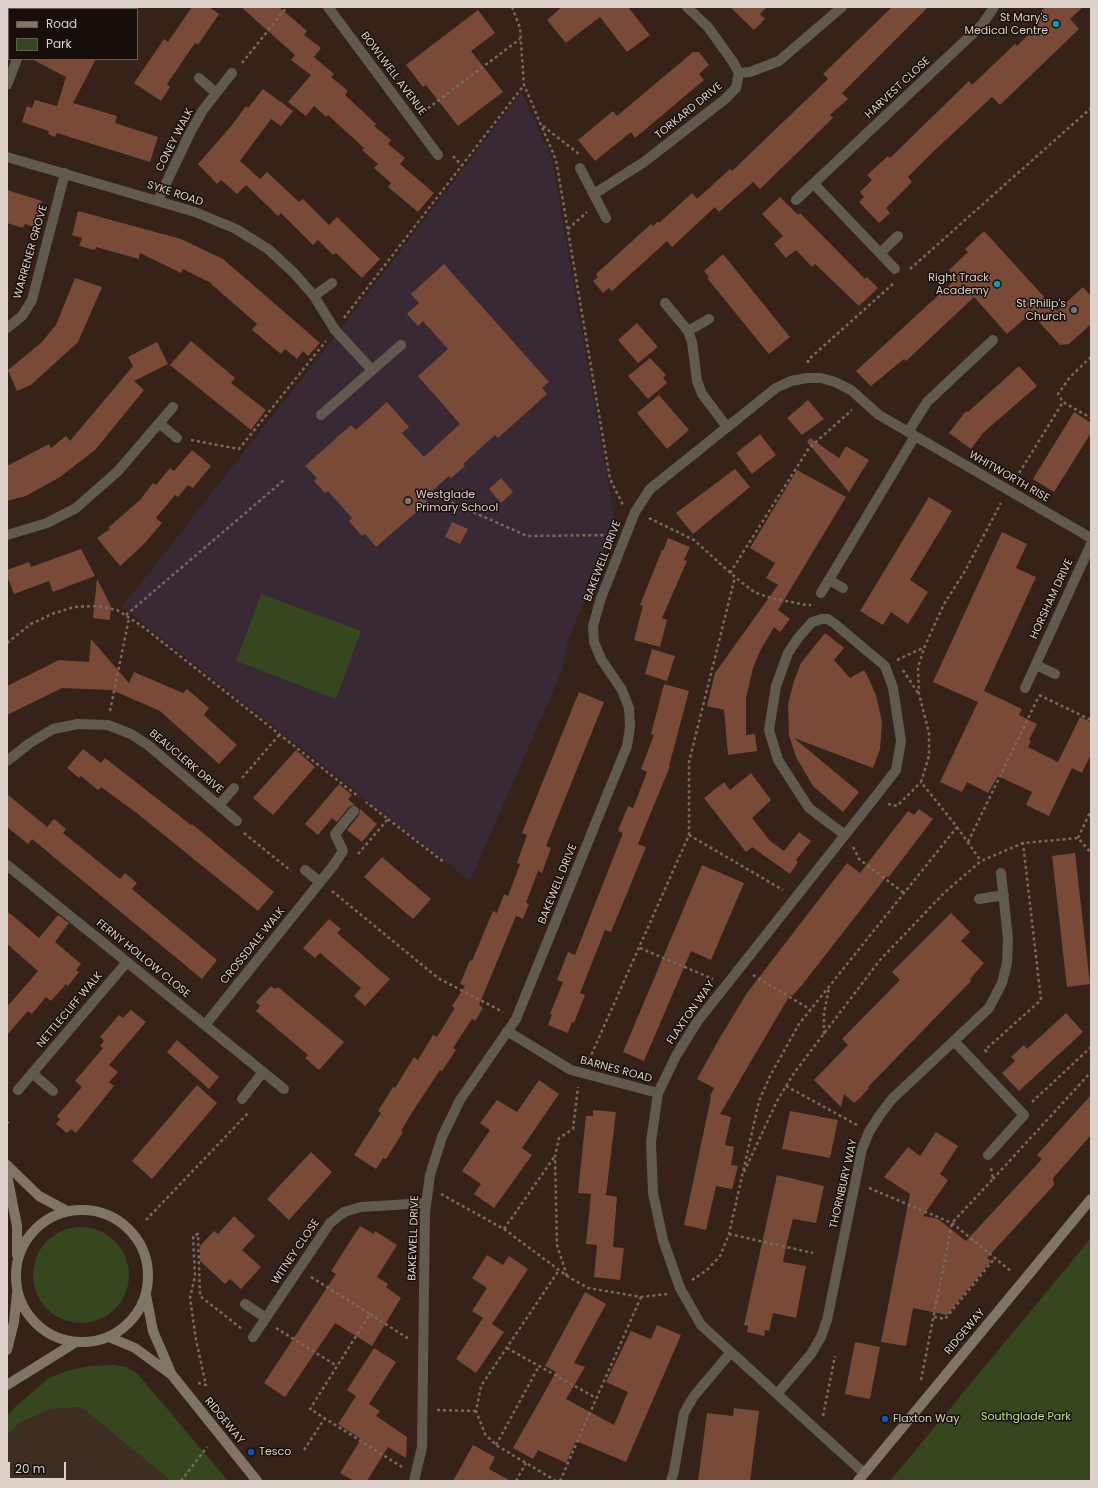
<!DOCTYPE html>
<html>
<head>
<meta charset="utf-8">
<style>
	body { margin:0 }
	#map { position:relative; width:1098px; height:1488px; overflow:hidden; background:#362218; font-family:Poppins,sans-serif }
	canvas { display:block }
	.frame { position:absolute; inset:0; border:8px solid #dfd2cb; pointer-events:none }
	.legend { position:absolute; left:8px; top:8px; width:130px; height:52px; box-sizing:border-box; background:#170e0a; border:1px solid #675c57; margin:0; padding:5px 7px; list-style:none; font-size:12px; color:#dfd2cb }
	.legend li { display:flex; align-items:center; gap:8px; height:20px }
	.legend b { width:20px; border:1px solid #675c57 }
	.scale { position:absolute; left:8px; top:1462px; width:58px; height:18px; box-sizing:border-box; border:2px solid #dfd2cb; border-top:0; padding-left:5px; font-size:12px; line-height:14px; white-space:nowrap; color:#dfd2cb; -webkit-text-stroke:3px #170e0a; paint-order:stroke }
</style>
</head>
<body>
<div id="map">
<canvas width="1098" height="1488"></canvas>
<div class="frame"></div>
<ul class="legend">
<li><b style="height:5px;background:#817568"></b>Road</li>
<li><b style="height:11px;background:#36461f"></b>Park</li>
</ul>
<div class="scale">20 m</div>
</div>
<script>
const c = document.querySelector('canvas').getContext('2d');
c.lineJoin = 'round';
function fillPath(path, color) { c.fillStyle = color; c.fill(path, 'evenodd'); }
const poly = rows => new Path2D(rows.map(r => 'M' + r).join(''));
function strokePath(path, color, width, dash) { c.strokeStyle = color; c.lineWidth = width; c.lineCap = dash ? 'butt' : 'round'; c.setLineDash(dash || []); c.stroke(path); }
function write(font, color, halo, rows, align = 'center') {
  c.font = font + ' Poppins,sans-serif'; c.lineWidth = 3; c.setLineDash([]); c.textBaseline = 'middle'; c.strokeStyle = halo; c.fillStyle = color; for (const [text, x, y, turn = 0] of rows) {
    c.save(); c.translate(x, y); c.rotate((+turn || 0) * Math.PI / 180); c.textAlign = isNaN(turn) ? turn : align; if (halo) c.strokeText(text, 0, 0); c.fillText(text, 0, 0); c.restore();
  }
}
const commercial = poly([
	[81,1407,171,1481,7,1481,7,1436,18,1424,50,1409]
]);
const education = poly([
	[522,92,552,159,615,522,568,641,562,671,470,881,122,607,326,348]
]);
const green = poly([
	[261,594,361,631,336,699,236,661],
	'33 1275a48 48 0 1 1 96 0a48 48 0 1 1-96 0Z',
	[1091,1238,1091,1481,890,1481],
	[113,1365,126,1367,137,1373,228,1481,171,1481,81,1407,50,1409,18,1424,7,1436,7,1416,16,1406,49,1378,67,1371,89,1366]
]);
const building = poly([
	[192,7,209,7,219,14,198,45,195,43,167,84,170,87,161,101,134,83,164,39,168,42],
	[241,7,279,7,307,31,304,35,321,48,314,57,334,74,331,77,348,91,345,95,376,124,374,126,391,140,388,144,405,158,400,164,434,193,418,212,388,187,391,183,374,168,378,164,362,150,364,148,328,115,326,117,314,106,306,116,288,102,311,75,291,60,295,55],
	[562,7,628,7,650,35,627,52,600,17,566,43,547,20],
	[730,7,767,7,760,14,765,19,754,30],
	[892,7,928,7,842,93,848,99,830,115,833,118,760,189,753,182,719,212,715,207,672,247,667,241,612,291,609,288,603,293,593,281,598,277,596,274,651,224,653,226,658,221,659,223,692,193,697,199,730,169,732,171,828,79,823,74],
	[1045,7,1083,7,1070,19,1079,29,1000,105,992,97,935,150,908,177,912,182,886,208,890,213,879,223,859,202,864,197,860,192,872,180,867,175,888,156,890,158,969,81,972,85,1015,44,1017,46,1038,25,1033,19],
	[478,10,495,33,471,51,503,92,458,126,426,85,423,87,406,65],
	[693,52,699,52,709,65,699,74,704,80,635,138,631,132,595,161,578,140,613,111,617,116],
	[32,59,96,59,73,103,117,116,115,123,158,137,150,162,57,133,55,137,48,134,49,131,22,122,27,106,32,108,35,100,57,106,66,77],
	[263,89,293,111,281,126,271,119,240,161,260,179,267,172,299,202,303,199,329,225,337,217,375,254,380,259,362,278,336,253,333,255,318,240,313,245,281,213,278,216,246,185,237,194,221,180,217,184,198,164,232,125,246,106,248,108],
	[7,190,42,201,34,227,25,224,23,228,7,223],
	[780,197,798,215,800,213,865,279,867,277,878,288,859,306,815,264,812,267,796,250,786,258,774,244,783,236,762,214],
	[78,211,181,239,223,259,320,343,308,356,303,351,297,359,285,349,281,354,252,330,257,324,209,282,183,269,181,273,140,253,139,259,96,247,95,250,79,246,82,238,72,235],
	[984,231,1057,311,1083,287,1091,296,1091,324,1069,344,1060,345,1031,313,1007,334,974,297,906,361,904,359,871,386,856,371,957,278,949,270,968,252,965,249],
	[723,254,790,337,769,354,707,278,709,277,704,271],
	[444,264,549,382,542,388,547,394,498,438,495,435,463,464,465,466,451,478,449,476,424,498,428,502,376,547,365,534,362,536,349,521,352,518,328,491,325,493,314,481,317,478,305,466,351,425,356,430,387,402,409,427,402,433,424,457,460,424,418,376,448,349,423,321,418,326,407,314,419,303,411,294],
	[75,278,102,287,78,342,31,385,17,391,8,370,41,343,56,325],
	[637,323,658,347,638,363,618,340],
	[191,341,235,378,231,383,266,410,251,430,170,365],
	[157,342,168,364,134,381,144,390,95,450,60,477,26,496,7,501,7,466,49,444,51,448,66,436,70,441,133,366,128,357],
	[650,358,666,375,663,378,667,383,648,399,628,376],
	[1019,366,1037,386,983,433,971,449,949,433,966,411,968,412],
	[659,395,689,430,667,449,637,413],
	[808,400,824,419,802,435,787,418],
	[1074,412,1091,423,1091,433,1054,492,1033,479],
	[760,434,776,455,752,474,736,453],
	[810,438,839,458,846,446,869,460,849,492,807,442],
	[192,450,211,466,193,488,188,485,178,497,175,495,156,518,162,523,143,545,120,566,97,538,110,529,108,528,140,500,153,483,156,485,170,468,174,471],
	[735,469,750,487,693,534,676,513],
	[797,470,846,497,778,610,790,619,780,632,774,627,760,651,753,668,746,698,746,735,755,734,757,751,728,755,724,710,707,706,715,673,778,585,766,578,775,563,750,548],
	[501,478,513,492,501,503,489,489],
	[929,497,952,511,910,580,928,592,908,624,891,612,883,625,860,611],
	[452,522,468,529,460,544,445,537],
	[1002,532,1027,544,1016,568,1036,577,984,691,1022,709,1019,715,1037,724,1029,740,1031,741,1028,747,1058,762,1080,717,1091,722,1091,754,1082,773,1072,768,1049,816,1026,805,1032,792,998,776,988,793,967,782,962,792,940,782,978,702,933,682],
	[668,538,690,547,684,560,687,561,662,618,667,620,660,647,634,640,643,606,640,605,662,550,663,551],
	[81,549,95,576,53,592,49,581,14,594,7,576,7,570,29,562,31,567],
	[97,579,111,606,110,620,93,618],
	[825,633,844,648,834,660,850,678,864,670,868,677,876,695,882,722,880,749,873,768,794,738,859,792,843,812,813,786,796,757,788,732,789,733,788,704,794,681,801,663],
	[91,639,129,683,134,672,183,693,187,689,209,708,204,715,237,745,219,764,160,711,112,690,62,688,7,715,7,686,59,660,89,662],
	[652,649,675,656,667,681,645,674],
	[664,684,689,691,669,766,670,766,638,844,646,847,641,859,611,932,605,930,580,993,585,995,574,1023,572,1022,568,1033,548,1025,552,1014,550,1014,563,982,557,980,568,952,575,955,623,833,618,831,628,806,633,808,647,772,641,769,654,735,651,734],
	[579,692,604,702,546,846,551,848,542,873,538,871,526,903,529,904,523,919,516,916,479,1005,483,1008,475,1021,472,1019,453,1048,456,1050,442,1071,440,1070,411,1114,401,1131,403,1132,386,1159,383,1158,376,1169,354,1155,381,1113,378,1111,393,1087,395,1088,414,1057,418,1060,433,1035,437,1037,455,1008,452,1006,465,986,460,984,470,960,472,961,493,911,497,913,504,894,508,896,520,864,517,863,527,835,522,833],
	[83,749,101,763,105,758,191,825,192,824,274,892,258,911,138,814,101,787,98,790,81,776,79,778,67,768],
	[296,750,315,767,273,815,253,798],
	[751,773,771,800,752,818,770,841,784,851,799,832,811,841,796,860,798,862,790,874,752,847,746,852,704,798,724,782,730,790],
	[339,784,352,795,348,799,355,805,349,807,337,822,332,818,318,835,305,824],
	[7,794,47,827,54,819,66,829,63,833,120,879,125,873,137,883,132,889,217,960,202,979,32,839,28,844,7,827],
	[360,809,377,824,362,842,347,830,359,815],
	[919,809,933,819,888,878,887,876,802,985,792,996,790,995,720,1114,731,1117,725,1145,734,1147,731,1165,738,1166,732,1189,716,1186,706,1230,684,1225,711,1097,710,1096,714,1088,697,1079,719,1039,747,993,847,863,860,873,908,811,914,815],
	[1075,853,1090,984,1067,987,1052,856],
	[382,857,431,899,413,919,364,877],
	[702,865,744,883,711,960,691,951,644,1061,623,1052],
	[7,911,39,938,58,915,69,923,55,942,81,964,76,970,79,972,68,986,66,984,51,1001,46,997,32,1014,28,1011,7,1035,7,1007,38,971,7,944],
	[951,913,970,932,961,941,984,963,970,979,971,981,868,1087,869,1088,861,1097,854,1103,844,1094,841,1107,814,1080,848,1045,842,1039,900,980,892,972],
	[329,919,341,929,337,933,390,979,365,1006,354,996,361,988,320,953,315,958,303,948],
	[271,986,275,989,278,987,344,1042,319,1070,305,1058,308,1055,256,1011,260,1006,256,1002],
	[131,1010,146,1022,109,1065,118,1072,109,1082,114,1086,76,1133,71,1129,67,1133,56,1124,60,1119,57,1116,82,1087,75,1081,103,1048,100,1046,104,1041,100,1037,119,1015,123,1018],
	[1066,1013,1083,1032,1019,1091,1002,1073,1015,1061,1011,1057,1024,1045,1027,1049],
	[177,1040,219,1077,209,1089,167,1052],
	[539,1080,559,1094,522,1148,532,1155,494,1208,474,1194,481,1184,462,1171,490,1130,480,1123,497,1100,517,1112],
	[197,1085,217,1103,152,1179,132,1161],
	[1091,1095,1091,1135,1053,1178,1054,1185,987,1258,991,1261,947,1315,913,1308,906,1346,881,1342,910,1194,884,1177,908,1147,920,1156,936,1132,958,1146,940,1174,948,1180,923,1216,938,1219,966,1241,1042,1159,1037,1155],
	[593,1110,616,1112,606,1195,617,1197,613,1247,624,1248,620,1280,594,1277,597,1245,586,1244,591,1194,578,1193,586,1116,593,1116],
	[790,1111,838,1120,830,1158,782,1149],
	[311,1152,332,1172,289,1220,267,1199],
	[777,1175,824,1186,816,1223,793,1219,787,1242,783,1262,806,1266,796,1318,773,1313,769,1331,765,1330,764,1336,747,1332,748,1326,744,1325],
	[234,1216,255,1236,242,1250,261,1267,241,1289,230,1279,225,1284,200,1261,200,1246,214,1231,218,1234],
	[360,1226,374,1234,375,1231,397,1245,377,1277,388,1284,386,1287,401,1298,372,1346,335,1323,285,1397,264,1383,336,1274,331,1271],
	[487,1255,503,1265,509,1256,528,1269,492,1324,484,1319,504,1332,476,1373,456,1359,483,1318,472,1311,487,1288,472,1278],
	[585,1292,606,1304,574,1363,585,1367,566,1399,614,1425,628,1392,606,1382,631,1331,651,1339,657,1325,681,1335,626,1462,576,1441,566,1463,538,1450,533,1459,513,1448,556,1372,545,1366],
	[855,1342,880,1347,870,1399,845,1394],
	[374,1348,396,1362,369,1404,380,1411,376,1416,407,1437,406,1458,388,1447,367,1481,354,1481,340,1473,361,1439,338,1424,356,1396,347,1390],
	[734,1408,759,1411,750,1481,698,1481,707,1413,733,1416],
	[473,1445,495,1457,489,1469,511,1481,453,1481]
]);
const path = poly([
	[512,7,520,28,524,85,556,160,610,479,623,505],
	[242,63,287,7],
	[423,112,520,39],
	[543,126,579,154],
	[453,156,462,166],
	[568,229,587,212],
	[910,269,1091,108],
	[344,318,524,85],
	[1091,357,1070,377,1058,394,1063,402,1091,418],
	[808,363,808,360,894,283],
	[191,440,239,449,326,341],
	[1016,478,1063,402],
	[446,500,527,536,611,535],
	[649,518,694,540,735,577,754,592,771,598,806,605,811,605],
	[730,573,809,448,852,410],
	[126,615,284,480],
	[7,643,31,624,52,614,74,607,99,606,117,610,142,626,359,797],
	[897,660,923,648],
	[903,670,918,693],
	[1039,695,1091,720],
	[110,711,129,618],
	[242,778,280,734],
	[888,804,897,806,921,782],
	[388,819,445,863],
	[957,827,981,861],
	[244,833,291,871],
	[689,835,783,890],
	[1078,838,1091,810],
	[968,842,1039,696],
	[853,847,859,859,904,893],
	[358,854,388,819,366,802],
	[332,891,438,978,503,1012],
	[640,948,713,979],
	[753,975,811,1010],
	[824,1034,824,1013,829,988],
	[987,1052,985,1050,1041,1000,1023,843],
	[589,1060,689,835,689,762,735,577],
	[786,1086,857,1125],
	[1032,1102,1091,1047],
	[7,1123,9,1122],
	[744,1172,777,1101,794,1073,880,960,944,893,981,861,1023,843,1078,838,1091,853],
	[993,1179,1091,1072],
	[869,1188,952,1223,1012,1272],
	[441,1194,504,1229,567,1276,588,1288,641,1297,667,1294],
	[146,1220,248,1113],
	[504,1229,555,1156],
	[729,1234,813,1253],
	[567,1276,557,1245,555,1156,559,1138,573,1129,578,1087],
	[311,1277,370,1314,310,1409,402,1467],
	[692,1280,707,1270,720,1256,729,1234,759,1101,770,1076,799,1024,957,827,921,782,929,756,929,733,919,694,918,668,924,648,944,604,965,571,1001,503],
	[370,1314,409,1339],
	[934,1317,945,1319,995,1258],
	[276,1328,337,1366],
	[507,1348,596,1398],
	[921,1380,952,1223,993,1179,991,1168],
	[198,1383,206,1385,196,1340,190,1298,195,1276,193,1236,198,1234,200,1296,242,1329],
	[437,1410,476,1411],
	[823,1416,835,1356],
	[496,1445,539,1366],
	[304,1450,325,1418],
	[181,1481,207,1447],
	[516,1481,526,1463],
	[556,1481,496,1445,485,1434,476,1411,481,1386,559,1270],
	[560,1481,641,1297]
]);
const lane = poly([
	[335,330,372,370],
	[321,415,401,345],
	[333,866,343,851,335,834,354,811]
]);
const street = poly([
	[328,7,438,155],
	[44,9,45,7],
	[739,73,750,72,779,61,842,7],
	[199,78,216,93],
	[7,85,17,59],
	[7,157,195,212,236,229,268,249,294,273,314,296,335,330],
	[580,168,606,218],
	[814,184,895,269],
	[594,194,644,162,724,100,736,88,739,73,733,62,708,27,687,7],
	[158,200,190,133,203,110,232,73],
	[796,200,982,25,994,7],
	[880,253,898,236],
	[314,296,332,283],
	[665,303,688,331,692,342,697,381,702,394,727,427],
	[7,328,22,316,32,300,65,173],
	[688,331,709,319],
	[159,423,177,438],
	[908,432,927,402,993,340],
	[7,535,47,523,76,508,118,471,173,407],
	[829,580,843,588],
	[821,593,915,436],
	[1036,665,1055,674],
	[1025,688,1091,544],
	[7,761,30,743,53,729,78,724,108,725,131,734,148,745,237,821],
	[219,805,234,788],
	[845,835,809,808,778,760,769,730,776,686,788,653,798,638,812,622,822,619,828,619,835,624,885,666,893,688,901,741,896,770,872,801,845,835,697,1022,676,1056,658,1093,651,1142,653,1193,663,1240,680,1288,701,1325,864,1473],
	[7,865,284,1089],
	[305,870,320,882],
	[979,899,1004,895],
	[205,1025,333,866],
	[507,1031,571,1070,658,1093],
	[954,1041,1024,1115,988,1155],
	[32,1073,53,1091],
	[18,1090,127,962],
	[242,1099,263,1072],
	[245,1304,266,1318],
	[253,1337,330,1223,344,1212,361,1207,426,1203],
	[777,1394,811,1354,821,1337,827,1320,862,1149,869,1132,879,1116,892,1099,989,1008,1002,983,1007,963,1008,939,1001,873],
	[414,1481,422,1447,425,1213,430,1175,442,1137,460,1100,516,1019,627,746,630,727,629,708,622,690,601,659,594,642,593,626,601,598,635,512,650,489,776,388,791,381,807,378,821,378,835,382,851,390,879,415,1091,538],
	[671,1481,674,1471,684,1413,694,1396,731,1352]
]);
const secondary = poly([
	[7,1165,39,1196,67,1211],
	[7,1175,17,1226,17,1255],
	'16 1276a66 66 0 1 1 132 0a66 66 0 1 1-132 0Z',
	[146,1295,153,1331,171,1373],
	[109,1337,135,1348,172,1375,257,1481],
	[7,1350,14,1322,17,1293],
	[7,1385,76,1342],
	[858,1481,1091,1199]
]);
const markers = [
	[1056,24,4,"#0f9aa8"],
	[997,284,4,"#0f9aa8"],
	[1074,310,4,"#6b7280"],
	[408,501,4,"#8d6e63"],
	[885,1419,4,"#1a4fb4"],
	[251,1452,4,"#1a4fb4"]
];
const poiNames = [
	["St Mary's",1048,18],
	["Medical Centre",1048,31],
	["Right Track",989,278],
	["Academy",989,291],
	["St Philip's",1066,304],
	["Church",1066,317],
	["Westglade",416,495,"left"],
	["Primary School",416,508,"left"],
	["Flaxton Way",893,1419,"left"],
	["Tesco",259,1452,"left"]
];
const streetNames = [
	["BOWLWELL AVENUE",393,74,53],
	["HARVEST CLOSE",898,88,-43],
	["TORKARD DRIVE",689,111,-39],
	["CONEY WALK",175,140,-63],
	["SYKE ROAD",175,194,18],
	["WARRENER GROVE",31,252,-74],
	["WHITWORTH RISE",1009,477,30],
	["BAKEWELL DRIVE",603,561,-69],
	["HORSHAM DRIVE",1052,599,-65],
	["BEAUCLERK DRIVE",186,762,40],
	["BAKEWELL DRIVE",558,884,-68],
	["CROSSDALE WALK",253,946,-51],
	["FERNY HOLLOW CLOSE",143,959,39],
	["NETTLECLIFF WALK",70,1010,-50],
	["FLAXTON WAY",691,1013,-55],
	["BARNES ROAD",616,1070,15],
	["THORNBURY WAY",844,1184,-77],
	["BAKEWELL DRIVE",414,1238,-88],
	["WITNEY CLOSE",296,1252,-56],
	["RIDGEWAY",965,1332,-50],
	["RIDGEWAY",224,1421,51]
];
const parkNames = [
	["Southglade Park",1026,1417]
];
fillPath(commercial, '#3e2e23');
fillPath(education, '#392934');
fillPath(green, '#36461f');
fillPath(building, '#794a38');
strokePath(path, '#7a6960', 2.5, [3, 3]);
strokePath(lane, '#615a51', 10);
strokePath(street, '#615a51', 10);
strokePath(secondary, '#817568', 10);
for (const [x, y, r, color] of markers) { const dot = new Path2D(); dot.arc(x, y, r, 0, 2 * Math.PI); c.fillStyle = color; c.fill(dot); strokePath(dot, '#170e0a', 1.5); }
write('11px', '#dfd2cb', '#170e0a', poiNames, 'right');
write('11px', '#dfd2cb', '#170e0a', streetNames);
write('11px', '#c1e199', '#170e0a', parkNames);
</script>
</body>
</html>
